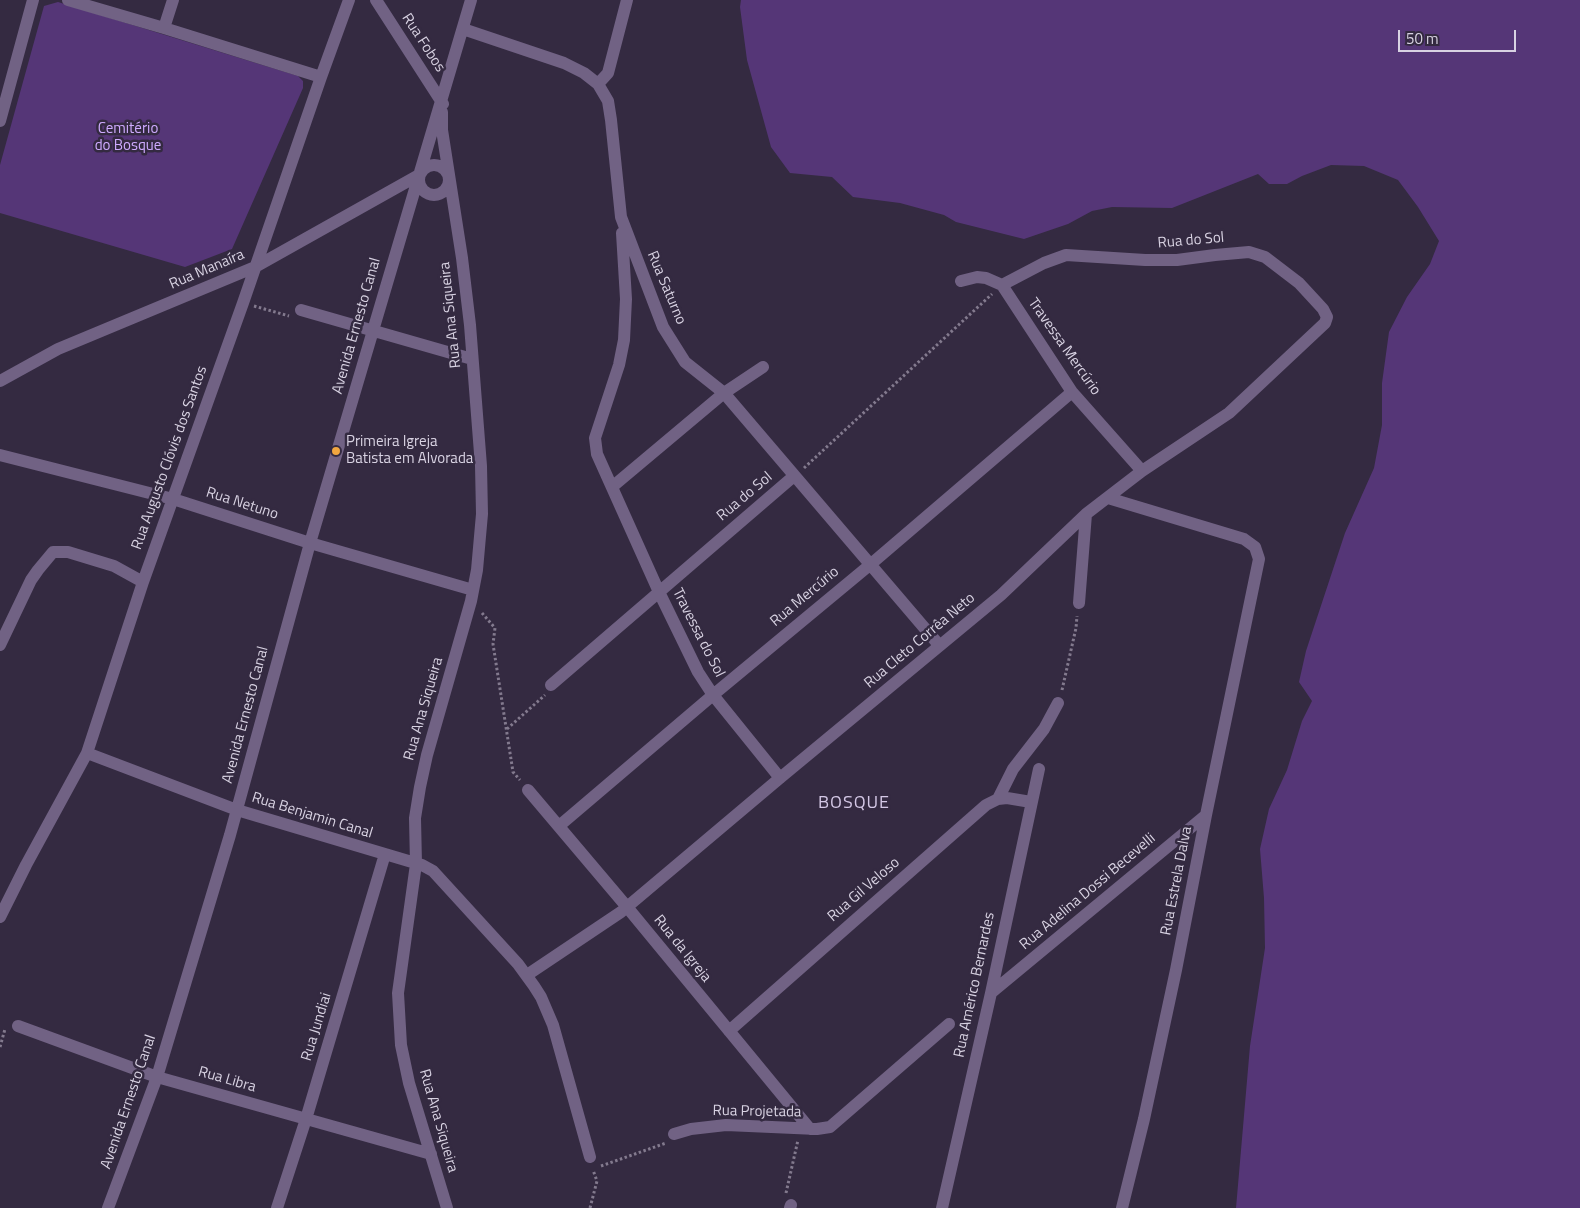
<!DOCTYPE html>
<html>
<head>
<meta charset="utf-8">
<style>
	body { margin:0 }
	#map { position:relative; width:1580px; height:1208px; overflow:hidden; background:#342a41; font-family:"Titillium Web",sans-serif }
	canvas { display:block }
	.scale { position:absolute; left:1398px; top:30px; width:118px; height:22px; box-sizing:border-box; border:2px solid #d8d2e2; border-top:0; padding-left:6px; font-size:15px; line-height:18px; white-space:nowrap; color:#d8d2e2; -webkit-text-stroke:4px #342a41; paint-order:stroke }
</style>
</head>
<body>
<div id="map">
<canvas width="1580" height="1208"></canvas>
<div class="scale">50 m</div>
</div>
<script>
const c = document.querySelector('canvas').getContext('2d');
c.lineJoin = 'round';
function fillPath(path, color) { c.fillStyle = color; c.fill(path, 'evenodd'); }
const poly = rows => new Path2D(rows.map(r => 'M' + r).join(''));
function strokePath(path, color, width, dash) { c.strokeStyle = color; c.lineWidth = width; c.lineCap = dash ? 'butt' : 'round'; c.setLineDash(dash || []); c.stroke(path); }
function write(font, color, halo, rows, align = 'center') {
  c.font = font + ' "Titillium Web",sans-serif'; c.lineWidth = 5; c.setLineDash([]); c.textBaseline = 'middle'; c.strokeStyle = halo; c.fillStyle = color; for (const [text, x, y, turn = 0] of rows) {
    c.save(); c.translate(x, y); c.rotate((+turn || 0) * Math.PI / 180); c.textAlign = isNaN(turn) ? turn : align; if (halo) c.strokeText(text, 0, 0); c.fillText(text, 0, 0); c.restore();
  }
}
const green = poly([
	[741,0,1580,0,1580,1208,1236,1208,1250,1046,1265,948,1264,898,1260,849,1269,809,1287,770,1302,721,1312,701,1299,682,1306,651,1345,533,1374,468,1382,425,1382,383,1389,332,1407,297,1430,264,1439,241,1418,207,1398,180,1364,166,1331,165,1302,176,1287,184,1269,184,1258,174,1172,208,1112,207,1092,211,1068,224,1024,239,956,222,944,215,900,203,853,197,832,177,790,173,771,147,747,60,740,7],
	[58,2,298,76,303,81,303,88,232,249,185,267,0,213,0,165,44,6]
]);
const path = poly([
	[254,306,289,316],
	[804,468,992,294],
	[482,613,495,628,493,644,513,772,520,780],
	[1062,690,1076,628,1077,616],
	[507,729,545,695],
	[961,1025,972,1017],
	[0,1047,5,1029],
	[601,1166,666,1143],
	[786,1193,798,1140],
	[590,1208,597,1181,593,1170]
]);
const minor = poly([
	[68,0,164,28,321,77],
	[376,0,443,104],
	[164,28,173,0],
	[463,29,564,63,584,73,598,84,608,101,611,120,621,217,663,327,685,362,724,393,939,645],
	[598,84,608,73,627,0],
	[442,112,442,130,462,258,470,325,481,466,482,514,477,570,471,601,427,755,420,787,415,818,416,864,398,993,401,1045,409,1083,447,1208],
	[0,121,33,0],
	'419 180a15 15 0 1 1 30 0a15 15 0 1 1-30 0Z',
	[622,233,626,299,624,340,619,365,595,438,597,454,659,592,698,672,713,695,780,778],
	[961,281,977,277,986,278,1002,285],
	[1002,285,1072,392,1142,471],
	[301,310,472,359],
	[0,381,58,349,255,267,419,175],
	[0,455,173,499,310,543,473,590],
	[612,487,724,393,763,367],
	[1108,498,1244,539,1255,547,1259,559,1206,815,1176,970,1144,1119,1122,1208],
	[1079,603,1086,514],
	[0,645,31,580,38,570,53,552,68,552,114,566,143,582],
	[551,685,794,476],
	[87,753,237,810,422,865,433,871,518,964,534,986,541,997,553,1025,590,1157],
	[528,790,627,907,810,1129],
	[998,799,1013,769,1044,729,1058,703],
	[559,826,713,695,871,564,1072,392],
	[0,917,26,865,87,753,143,582,243,303,321,77,349,0],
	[527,975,621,912,780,778,1001,595,1086,514,1142,471,1229,413,1325,323,1327,317,1323,309,1299,283,1265,257,1249,252,1215,255,1177,260,1145,260,1066,255,1044,263,1002,285],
	[991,993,1206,815],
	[18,1026,157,1077,431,1154],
	[729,1031,986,805,998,799,1007,798,1031,802],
	[674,1134,691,1129,726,1125,817,1129,830,1127,949,1024],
	[108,1208,157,1077,230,835,310,543,471,0],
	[277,1208,306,1119,385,854],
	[790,1208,791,1205],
	[942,1208,991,993,1039,769]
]);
const markers = [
	[336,451,5,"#f1a640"]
];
const streetNames = [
	["Rua Fobos",423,43,57],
	["Rua do Sol",1191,241,-5],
	["Rua Manaíra",207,270,-23],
	["Rua Saturno",666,288,67],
	["Rua Ana Siqueira",451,315,-96],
	["Avenida Ernesto Canal",357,326,-74],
	["Travessa Mercúrio",1064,347,55],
	["Rua Augusto Clóvis dos Santos",170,458,-70],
	["Rua do Sol",745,497,-40],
	["Rua Netuno",242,504,18],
	["Rua Mercúrio",805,597,-40],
	["Travessa do Sol",698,633,63],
	["Rua Cleto Corrêa Neto",920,641,-40],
	["Rua Ana Siqueira",424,709,-74],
	["Avenida Ernesto Canal",246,715,-75],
	["Rua Benjamin Canal",312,816,17],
	["Rua Estrela Dalva",1177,881,-79],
	["Rua Gil Veloso",864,890,-41],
	["Rua Adelina Dossi Becevelli",1088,892,-40],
	["Rua da Igreja",682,949,51],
	["Rua Américo Bernardes",975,985,-78],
	["Rua Jundiai",317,1027,-73],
	["Rua Libra",227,1080,16],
	["Avenida Ernesto Canal",129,1102,-71],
	["Rua Projetada",757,1112,1],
	["Rua Ana Siqueira",438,1121,74]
];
const parkNames = [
	["Cemitério",128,129],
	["do Bosque",128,146]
];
const poiNames = [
	["Primeira Igreja",346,442],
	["Batista em Alvorada",346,459]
];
const quarterNames = [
	["BOSQUE",854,804]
];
fillPath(green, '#553677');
strokePath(path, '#837a8e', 3, [2.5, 2.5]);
strokePath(minor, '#716284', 12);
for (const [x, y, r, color] of markers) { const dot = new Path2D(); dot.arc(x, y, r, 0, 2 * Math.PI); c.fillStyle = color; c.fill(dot); strokePath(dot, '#342a41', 2); }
write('15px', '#d8d2e2', '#342a41', streetNames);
write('15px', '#cfabff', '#342a41', parkNames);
write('15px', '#d8d2e2', '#342a41', poiNames, 'left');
c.letterSpacing = '1px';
write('18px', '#d4c8e6', '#342a41', quarterNames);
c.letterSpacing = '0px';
</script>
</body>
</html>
